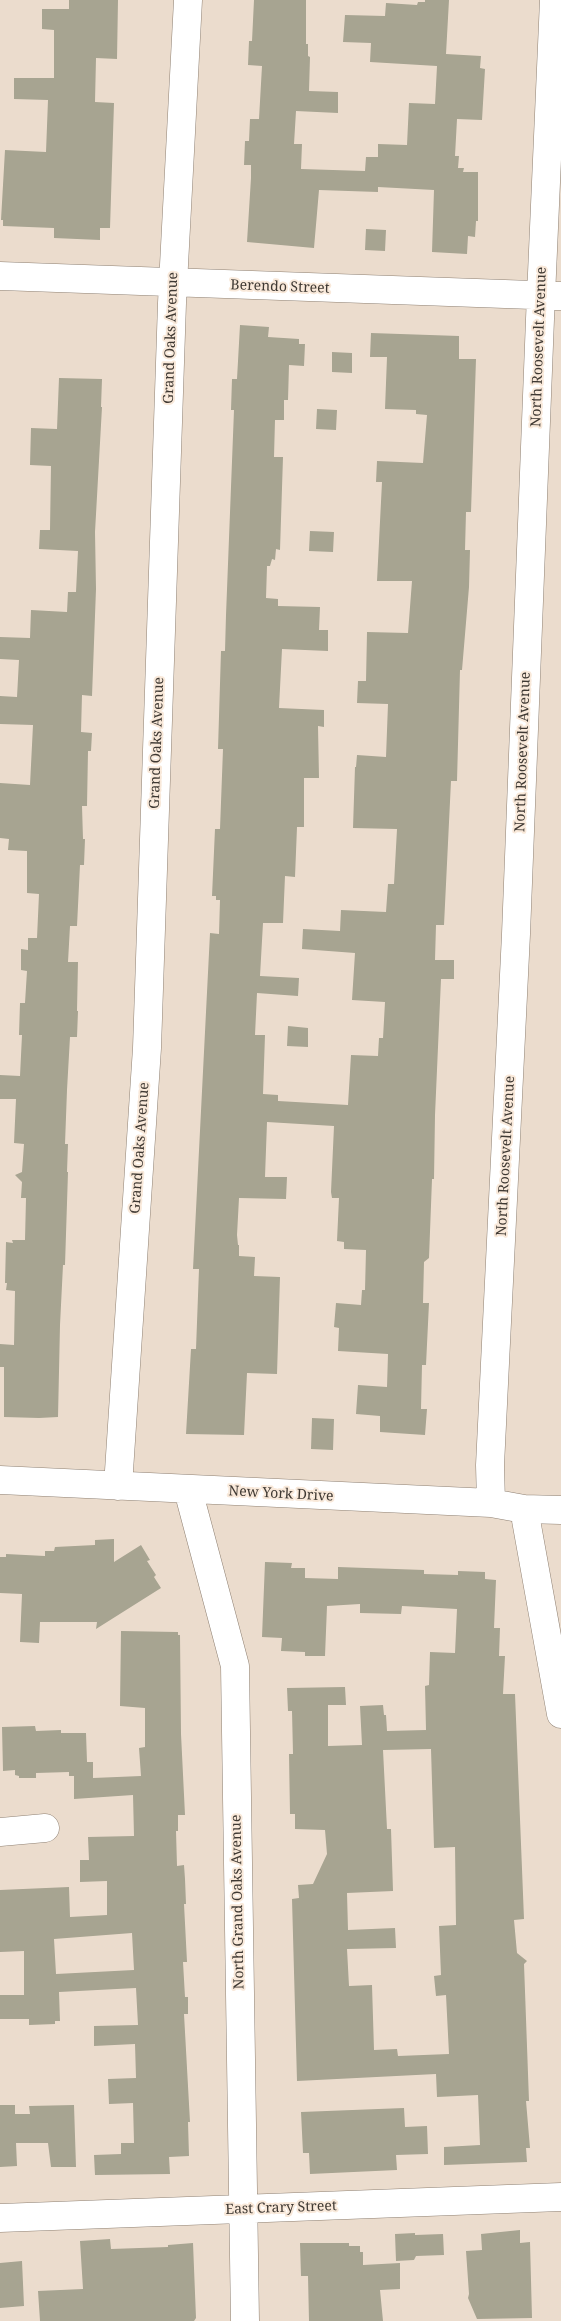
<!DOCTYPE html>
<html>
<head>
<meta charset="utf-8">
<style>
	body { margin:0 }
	canvas { display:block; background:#ebdccd }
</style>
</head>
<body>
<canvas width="561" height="2321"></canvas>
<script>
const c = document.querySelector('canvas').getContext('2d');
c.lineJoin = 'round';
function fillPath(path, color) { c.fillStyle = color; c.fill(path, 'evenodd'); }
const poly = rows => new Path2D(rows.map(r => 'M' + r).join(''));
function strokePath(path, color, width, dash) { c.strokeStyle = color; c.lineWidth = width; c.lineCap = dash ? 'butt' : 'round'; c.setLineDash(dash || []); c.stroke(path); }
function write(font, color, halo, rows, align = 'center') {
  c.font = font + ' "Noto Serif",serif'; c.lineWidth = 4; c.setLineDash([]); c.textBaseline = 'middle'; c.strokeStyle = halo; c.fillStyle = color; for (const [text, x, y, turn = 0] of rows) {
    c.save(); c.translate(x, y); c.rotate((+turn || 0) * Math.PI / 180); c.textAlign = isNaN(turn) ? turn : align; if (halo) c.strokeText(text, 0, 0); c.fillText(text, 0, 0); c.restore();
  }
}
const building = poly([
	[69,0,118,0,117,59,96,58,95,102,114,103,110,228,100,228,100,240,54,238,54,228,3,226,3,220,1,220,5,150,46,152,48,100,14,99,14,78,54,78,54,30,42,29,42,9,69,9],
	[254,0,306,0,306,44,308,44,308,56,310,57,309,91,338,92,338,113,296,111,294,144,302,144,301,169,365,171,366,157,378,157,378,144,407,145,409,103,435,104,437,66,370,62,371,43,343,42,345,15,385,16,386,3,417,5,418,2,425,2,425,0,449,0,446,54,481,56,480,68,485,69,482,120,457,119,455,156,459,156,458,168,464,168,463,172,478,172,478,221,476,221,475,237,468,236,467,254,432,252,434,190,378,187,378,192,319,190,314,248,247,242,251,178,251,165,244,165,245,141,249,141,250,119,259,119,262,66,248,65,249,41,252,41],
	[366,229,386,230,385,251,365,250],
	[240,325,269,327,268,337,299,339,299,344,305,344,304,366,289,365,288,400,284,400,284,420,275,420,274,457,283,457,280,550,276,549,275,560,272,559,270,566,267,566,266,598,278,599,278,606,320,607,319,630,328,630,328,651,282,649,279,708,324,710,324,727,318,726,319,778,304,778,304,827,297,827,295,877,285,876,283,923,263,923,260,976,299,978,298,996,257,993,255,1035,265,1035,263,1094,278,1095,278,1101,348,1105,351,1055,378,1056,379,1038,383,1038,385,1002,352,1000,355,953,302,949,303,929,340,931,341,910,386,912,388,884,394,884,397,829,353,828,355,767,356,767,357,755,386,757,388,704,357,703,358,681,366,681,367,632,408,633,412,581,377,581,382,482,376,482,377,461,423,463,427,415,416,414,416,410,385,409,387,357,370,357,371,333,459,336,459,359,476,359,471,512,466,512,465,550,470,550,469,587,462,670,460,670,457,781,451,781,444,925,436,925,435,960,454,960,454,979,441,979,435,1115,434,1179,432,1179,429,1258,424,1262,423,1303,429,1303,426,1365,422,1365,421,1409,427,1409,425,1435,380,1432,380,1416,356,1414,358,1385,387,1387,388,1354,338,1351,339,1328,334,1327,336,1303,361,1305,362,1290,365,1290,366,1250,344,1249,344,1242,337,1241,339,1198,332,1198,331,1192,334,1126,267,1122,265,1177,287,1177,286,1199,239,1198,237,1235,238,1245,239,1245,239,1256,255,1257,254,1276,280,1277,277,1374,247,1373,244,1435,186,1434,191,1349,196,1349,199,1269,193,1269,210,933,219,934,220,900,216,900,216,896,212,896,215,829,220,829,223,749,218,749,221,651,225,651,226,615,234,410,231,410,232,379,237,379],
	[332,352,352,353,352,373,332,372],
	[59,378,102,379,101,407,102,407,95,532,96,589,92,696,82,695,81,732,92,733,91,751,88,751,87,806,82,806,83,839,85,839,84,865,80,865,77,926,70,926,68,962,78,962,77,1011,78,1011,77,1037,70,1037,67,1090,65,1144,68,1144,67,1172,68,1172,65,1265,63,1265,60,1325,58,1417,39,1418,4,1417,4,1367,0,1367,0,1344,14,1345,15,1291,6,1290,7,1283,5,1283,6,1242,13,1243,12,1240,25,1240,26,1198,21,1198,22,1182,15,1175,22,1172,24,1144,14,1143,16,1099,0,1099,0,1075,20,1076,22,1035,19,1035,20,1003,25,1003,27,971,21,970,21,949,28,950,28,938,37,938,39,894,27,893,27,851,8,850,9,839,0,838,0,783,30,785,33,725,0,724,0,696,17,697,19,660,0,659,0,637,30,638,31,610,67,612,68,592,76,592,78,551,39,549,40,530,50,530,51,466,30,465,31,428,57,429],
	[317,409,337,410,336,430,316,429],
	[310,531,334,532,333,552,309,551],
	[288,1026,308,1028,308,1047,287,1046],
	[312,1418,334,1419,333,1450,311,1449],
	[114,1539,114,1562,141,1545,150,1560,147,1561,156,1575,154,1577,161,1588,96,1629,97,1622,40,1622,39,1643,20,1642,22,1594,0,1593,0,1557,6,1557,6,1554,45,1556,45,1551,54,1551,55,1547,95,1545,95,1540],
	[265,1562,292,1563,291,1568,305,1568,305,1578,338,1579,338,1567,424,1570,424,1574,458,1575,458,1571,485,1572,485,1579,496,1580,494,1628,500,1628,499,1656,505,1656,503,1694,515,1694,524,1919,514,1920,517,1953,527,1961,524,1964,529,2101,526,2101,530,2148,526,2148,527,2162,444,2165,444,2147,480,2145,478,2095,437,2097,436,2074,297,2081,292,1899,299,1898,298,1885,313,1884,327,1854,325,1830,295,1829,295,1814,290,1814,289,1754,293,1754,292,1711,288,1711,287,1688,345,1687,346,1705,328,1705,328,1746,362,1745,360,1706,383,1705,384,1715,386,1715,387,1731,426,1730,425,1686,429,1685,430,1652,455,1653,457,1609,402,1606,401,1614,360,1613,360,1604,327,1606,325,1656,305,1656,305,1652,281,1651,282,1638,262,1637],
	[431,1749,434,1848,455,1847,456,1925,439,1926,441,1975,434,1976,436,1996,446,1995,449,2054,398,2056,397,2049,374,2050,372,1985,349,1986,347,1949,396,1948,395,1928,348,1930,347,1893,393,1891,391,1829,387,1829,383,1750],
	[121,1631,178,1632,178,1635,180,1635,181,1734,185,1815,178,1815,178,1831,176,1831,177,1866,184,1865,185,1879,186,1904,184,1904,187,1962,183,1962,185,1997,188,1997,188,2014,184,2014,190,2122,188,2122,189,2156,169,2157,170,2174,95,2175,94,2155,121,2154,121,2143,134,2143,133,2103,109,2104,108,2079,136,2078,135,2044,94,2046,94,2026,138,2025,136,1988,59,1992,60,2021,55,2021,55,2024,29,2025,29,2019,0,2019,0,1995,24,1995,24,1951,0,1952,0,1890,69,1887,70,1917,107,1915,107,1881,80,1882,80,1860,89,1860,88,1837,134,1836,133,1795,74,1799,74,1776,69,1776,69,1772,36,1773,36,1778,19,1778,19,1776,15,1775,15,1770,3,1771,2,1727,35,1726,36,1731,61,1730,61,1733,86,1733,87,1762,93,1762,93,1778,141,1776,139,1748,145,1747,145,1708,120,1706],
	[132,1933,134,1970,56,1974,54,1939],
	[0,2105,15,2105,15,2114,30,2114,29,2106,74,2105,76,2167,51,2167,48,2143,16,2143,17,2166,0,2167],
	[404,2108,405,2127,427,2126,428,2154,396,2155,397,2170,310,2174,309,2153,303,2153,301,2112],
	[520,2230,520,2243,530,2242,532,2318,477,2319,468,2298,469,2294,466,2251,482,2250,481,2234],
	[415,2233,415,2235,443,2234,444,2255,416,2256,414,2260,396,2261,395,2234],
	[110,2239,111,2249,168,2247,168,2245,193,2243,196,2318,194,2321,40,2321,38,2291,83,2289,80,2241],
	[300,2243,349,2243,349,2246,360,2246,360,2252,363,2252,363,2265,400,2263,400,2289,380,2290,383,2321,309,2321,308,2276,301,2276],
	[22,2261,24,2306,0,2308,0,2263]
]);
const minor = poly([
	[0,276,561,296],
	[0,1480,491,1503,524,1509,561,1510],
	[118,1486,147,1048,172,303,188,0],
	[188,1490,235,1666,245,2321],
	[491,1503,490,1465,516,934,540,319,554,0],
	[524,1509,561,1714],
	[0,1832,45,1828],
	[0,2218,561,2197]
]);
const streetNames = [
	["Berendo Street",280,287,2],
	["Grand Oaks Avenue",171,338,-88],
	["North Roosevelt Avenue",539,347,-88],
	["Grand Oaks Avenue",157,743,-88],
	["North Roosevelt Avenue",523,752,-88],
	["Grand Oaks Avenue",140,1148,-86],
	["North Roosevelt Avenue",506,1156,-87],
	["New York Drive",281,1494,3],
	["North Grand Oaks Avenue",238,1902,-91],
	["East Crary Street",281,2208,-2]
];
fillPath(building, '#a7a491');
strokePath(minor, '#8f8173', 29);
strokePath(minor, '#fff', 28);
write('14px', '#3f3933', '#f9e9da', streetNames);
</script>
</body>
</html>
